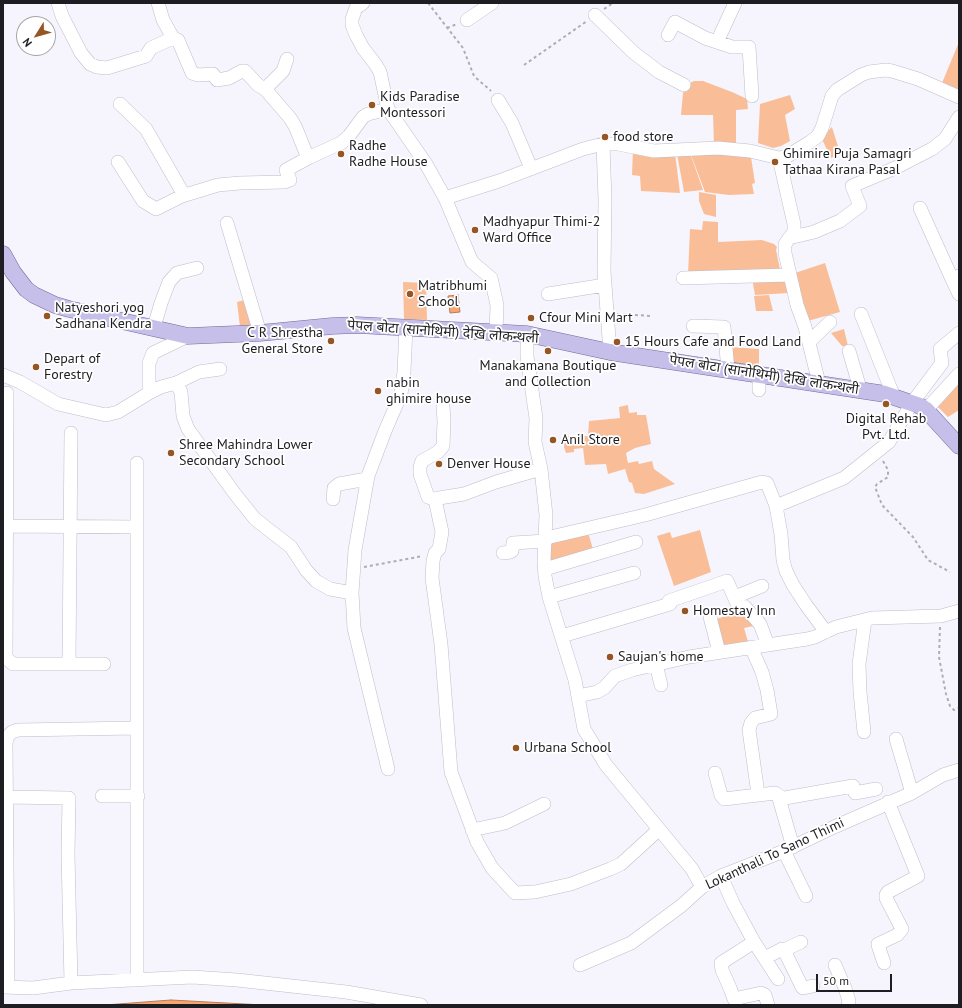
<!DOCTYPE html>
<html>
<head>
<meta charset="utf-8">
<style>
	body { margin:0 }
	#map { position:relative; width:962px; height:1008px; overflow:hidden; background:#f6f5fd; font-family:"PT Sans",sans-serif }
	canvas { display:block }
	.frame { position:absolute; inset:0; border:4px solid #1e1d22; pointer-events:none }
	.north { position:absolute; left:16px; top:16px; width:40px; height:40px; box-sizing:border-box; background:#fff; border:1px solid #a5a5a7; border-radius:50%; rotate:233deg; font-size:11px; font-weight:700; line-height:16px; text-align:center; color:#1e1d22 }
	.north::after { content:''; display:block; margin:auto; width:14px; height:18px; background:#975524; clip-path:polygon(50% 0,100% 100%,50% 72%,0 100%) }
	.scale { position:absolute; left:816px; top:974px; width:76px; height:18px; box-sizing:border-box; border:2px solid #1e1d22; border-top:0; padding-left:5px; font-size:12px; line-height:14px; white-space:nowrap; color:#1e1d22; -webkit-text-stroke:3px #fff; paint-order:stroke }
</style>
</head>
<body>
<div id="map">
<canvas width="962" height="1008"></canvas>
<div class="frame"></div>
<div class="north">N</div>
<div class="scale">50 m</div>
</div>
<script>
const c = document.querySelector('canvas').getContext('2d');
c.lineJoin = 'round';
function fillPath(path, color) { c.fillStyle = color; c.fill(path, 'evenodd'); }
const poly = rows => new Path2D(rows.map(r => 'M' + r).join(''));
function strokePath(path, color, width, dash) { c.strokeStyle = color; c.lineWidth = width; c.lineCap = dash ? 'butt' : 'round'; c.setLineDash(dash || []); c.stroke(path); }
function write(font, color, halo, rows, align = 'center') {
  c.font = font + ' "PT Sans","Noto Sans Devanagari",sans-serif'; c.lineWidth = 3.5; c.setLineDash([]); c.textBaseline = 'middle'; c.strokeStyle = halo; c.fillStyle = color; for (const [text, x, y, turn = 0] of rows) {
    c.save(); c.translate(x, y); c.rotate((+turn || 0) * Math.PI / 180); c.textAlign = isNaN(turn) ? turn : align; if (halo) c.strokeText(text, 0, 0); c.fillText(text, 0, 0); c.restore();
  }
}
const green = poly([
	[959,42,959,91,942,83],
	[694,81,703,81,732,92,747,99,748,109,736,110,736,144,714,145,713,115,681,115,683,93,688,84],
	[790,95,795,109,785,115,790,141,781,146,773,148,758,143,760,104],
	[832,127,840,153,831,158,821,137],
	[633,149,675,153,680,193,641,191,640,176,632,175],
	[716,152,751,157,755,183,752,184,754,194,729,195,705,192,691,155],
	[690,153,703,190,684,192,677,154],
	[699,192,716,195,716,217,704,214,699,201],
	[703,221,718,222,718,242,762,240,774,244,777,247,776,250,781,274,688,275,690,229,702,230],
	[825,263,840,312,804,322,792,274],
	[752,278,784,279,789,293,755,295],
	[403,282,426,283,427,320,404,319],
	[769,295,773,311,756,311,754,296],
	[249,299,256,328,240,327,237,302],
	[844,329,848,346,842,346,831,333],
	[731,347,759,349,759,371,731,367],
	[959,379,959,410,948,417,935,404],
	[628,405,629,413,637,412,637,415,646,415,651,444,635,448,626,453,628,463,638,461,639,464,652,461,654,469,675,484,644,494,635,493,632,483,629,482,625,469,608,474,606,464,585,465,583,448,574,449,574,452,566,453,564,447,565,436,588,436,589,421,620,418,619,407],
	[700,530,711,572,674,586,657,536,670,532,672,538],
	[588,532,594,553,548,566,550,542],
	[745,609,758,625,744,628,749,645,721,650,714,620]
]);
const water = poly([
	[458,295,460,312,450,313,448,296,458,295],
	[171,1000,263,1005,264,1005,105,1005,171,1000]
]);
const path = poly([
	[428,3,463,48,474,76,491,91],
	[604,9,613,3],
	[447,28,457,24],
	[524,65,587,21],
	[617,314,652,316],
	[883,461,888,470,888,477,877,484,875,487,882,505,913,537,928,560,950,572],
	[364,567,423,556],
	[940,627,939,657,946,694,950,706,954,710,959,708]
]);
const minor = poly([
	[58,3,62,16,81,53,90,64,97,67,107,68,146,56,151,48,173,38,178,40,192,73,198,75,213,74,217,80,229,78,242,71,245,71,258,85,265,89,290,118,295,126,308,158,341,143,349,136,363,117,368,114,388,109],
	[158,3,163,20,173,38],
	[363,3,356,8,352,19,352,25,356,35,363,48,376,65,380,72,388,109,426,164,445,198,472,262,491,278,497,305,496,333],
	[595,15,633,52,659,72,684,85],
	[467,20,492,3],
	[668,35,675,22,705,38,732,47,749,47,752,96],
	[717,42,735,3],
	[265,89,283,71,287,59],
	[498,100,512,123,531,168],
	[120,104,146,129,184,195],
	[603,144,605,200,604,271,610,352],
	[779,158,794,224,794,232,785,244,785,253,797,305,805,327,819,383],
	[118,162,143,201,156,209,182,196,218,185,240,183,284,182,290,180,286,170,308,158],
	[445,198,499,181,583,149,603,144,618,144,654,151,718,148,750,151,779,158,786,157,810,142,818,136,822,128,832,96,837,90,861,75,869,72,886,70,892,71,918,79,959,97],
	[920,208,952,279],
	[227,223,260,333],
	[789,238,814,232,840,221,860,206,852,186,895,168,932,149,945,139,959,117],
	[959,276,952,279,959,294],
	[683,278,789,275],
	[548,294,605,285],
	[861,314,894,397],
	[693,326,724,327,728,370],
	[154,327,161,303,169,282,177,273,197,268],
	[527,334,527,356,536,418,535,442,541,469,546,515,544,561,545,576,549,597,575,680,584,729,606,765,692,869,702,887],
	[811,340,830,322],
	[849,351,859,385,858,389],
	[3,375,20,382,58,404,106,415,118,412,149,393,149,363,153,353,188,336],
	[176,383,199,372,220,369],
	[759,390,759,374],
	[7,393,6,658,13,664,104,664],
	[149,393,161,387,176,383,181,392,183,416,188,429,235,494,255,519,291,547,306,570,316,581,330,589,352,593],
	[926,410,959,374],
	[541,469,496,482,464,494,439,498,437,500,436,504,442,532,439,549,435,553,433,561,432,578,441,644,451,772,477,842,492,868,515,893,535,892,571,884,610,869,621,864,655,833,658,828],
	[333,499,334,488,339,484,367,479],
	[437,500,428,497,420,474,420,467,422,461,438,452,443,446,444,421,443,406],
	[776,506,844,478,889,442,912,403,942,363,940,349,959,333],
	[3,526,137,527],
	[546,538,645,515,762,482,767,483,776,506,781,534,783,560,786,571,793,585,806,605,826,632],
	[503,553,510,552,512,551,513,543,546,541],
	[545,569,636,542],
	[549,597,634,573],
	[735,597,762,586],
	[710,617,719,652],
	[562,636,670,604,669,601,727,581,740,610,745,607,760,624,768,645],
	[751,647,762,672,767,690,771,714,755,718,751,723,749,730,758,794],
	[69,664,71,433],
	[656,664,661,685],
	[578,696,597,692,604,688,615,676,632,670,689,657,807,639,815,637,836,627,872,618,941,616,959,611],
	[864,732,860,692,859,664,865,620],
	[896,739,912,793],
	[388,769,354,628,352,593,355,550,368,476,385,431,401,394,404,372,406,327],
	[715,773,721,795,724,799,775,793,778,795,793,847],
	[102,796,138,796],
	[7,797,69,798,68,854,71,983],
	[779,799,853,786,855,793,876,789],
	[472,830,505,823,544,804],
	[784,851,806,896],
	[721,876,733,903,754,942,721,963,722,970,730,988,734,999,761,993,765,995,768,1005],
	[754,942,778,979],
	[784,950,801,942],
	[765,958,782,949,784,950,802,987,803,988,813,986],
	[884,963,878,945,878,944,897,935,902,929,886,898,886,895,888,892,918,876,888,802],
	[580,965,631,943,681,906,702,887,721,876,784,851,834,827,912,793,943,775,959,770],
	[835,965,845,988,849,1001,848,1005],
	[137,980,137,463],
	[3,987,33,988,71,983,192,977,237,980,346,992,421,1005],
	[8,987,6,744,7,737,12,732,18,730,137,728]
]);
const major = poly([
	[3,254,13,272,26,289,34,295,55,305,69,309,188,336,260,333,332,326,357,325,527,334,610,352,885,394,920,406,926,410,959,446]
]);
const markers = [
	[372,105,4,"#975524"],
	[605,137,4,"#975524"],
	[341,154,4,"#975524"],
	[775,162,4,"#975524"],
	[475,230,4,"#975524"],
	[410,294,4,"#975524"],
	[47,316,4,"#975524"],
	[531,318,4,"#975524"],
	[331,341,4,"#975524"],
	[617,342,4,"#975524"],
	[548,351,4,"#975524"],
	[36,367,4,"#975524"],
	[378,391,4,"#975524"],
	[886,404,4,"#975524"],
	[553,440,4,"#975524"],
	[171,453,4,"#975524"],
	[439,464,4,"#975524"],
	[685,611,4,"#975524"],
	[610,657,4,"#975524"],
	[516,748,4,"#975524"]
];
const poiNames = [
	["Kids Paradise",380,97],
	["Montessori",380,113],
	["food store",613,137],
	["Radhe",349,146],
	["Radhe House",349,162],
	["Ghimire Puja Samagri",783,154],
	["Tathaa Kirana Pasal",783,170],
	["Madhyapur Thimi-2",483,222],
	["Ward Office",483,238],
	["Matribhumi",418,286],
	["School",418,302],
	["Natyeshori yog",55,308],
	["Sadhana Kendra",55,324],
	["Cfour Mini Mart",539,318],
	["C R Shrestha",323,333,"right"],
	["General Store",323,349,"right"],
	["15 Hours Cafe and Food Land",625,342],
	["Depart of",44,359],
	["Forestry",44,375],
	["Manakamana Boutique",548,366,"center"],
	["and Collection",548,382,"center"],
	["nabin",386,383],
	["ghimire house",386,399],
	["Digital Rehab",886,419,"center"],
	["Pvt. Ltd.",886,435,"center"],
	["Anil Store",561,440],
	["Shree Mahindra Lower",179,445],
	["Secondary School",179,461],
	["Denver House",447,464],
	["Homestay Inn",693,611],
	["Saujan's home",618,657],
	["Urbana School",524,748]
];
const streetNames = [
	["पेपल बोटा (सानोथिमी) देखि लोकन्थली",443,332,4],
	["पेपल बोटा (सानोथिमी) देखि लोकन्थली",764,375,9],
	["Lokanthali To Sano Thimi",775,854,-25]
];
fillPath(green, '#f9be98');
fillPath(water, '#f7a671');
strokePath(water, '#b67d59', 1);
strokePath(minor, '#bebdca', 14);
strokePath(major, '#726a9a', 17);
strokePath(path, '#aeadb4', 2, [3, 3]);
strokePath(minor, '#fff', 13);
strokePath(major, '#c6bfe9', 16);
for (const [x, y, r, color] of markers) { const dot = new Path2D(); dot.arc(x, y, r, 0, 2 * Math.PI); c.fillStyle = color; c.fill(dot); strokePath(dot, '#fff', 1.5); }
write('14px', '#1e1d22', '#fff', poiNames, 'left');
write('14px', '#1e1d22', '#fff', streetNames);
</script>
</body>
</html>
